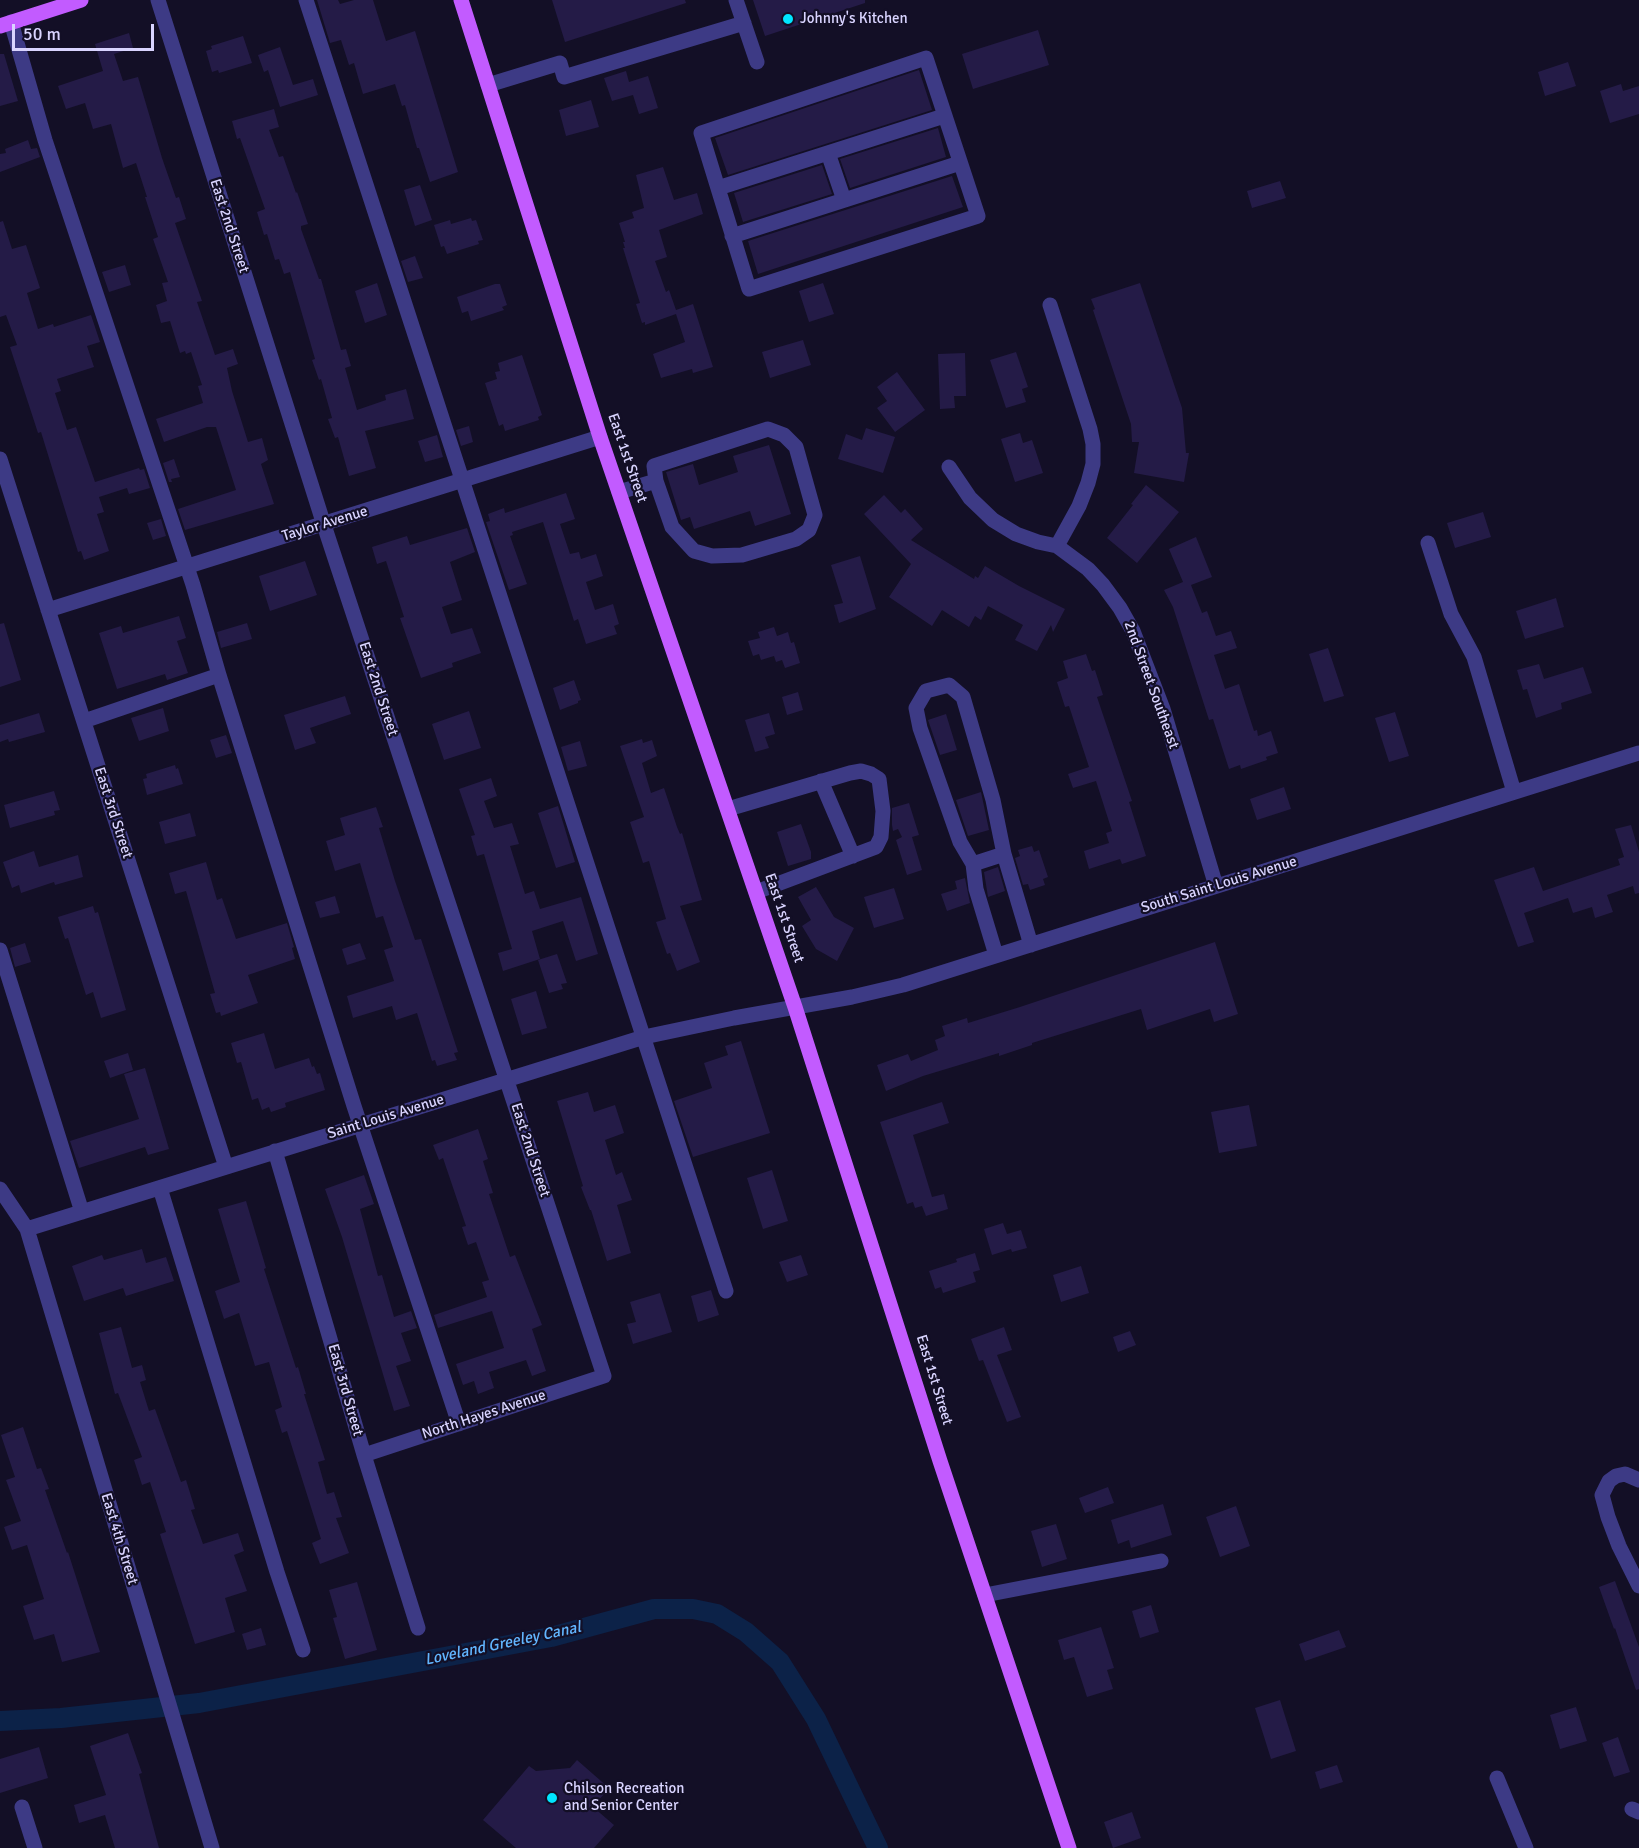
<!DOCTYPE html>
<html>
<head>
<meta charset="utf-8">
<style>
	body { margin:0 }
	#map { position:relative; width:1639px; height:1848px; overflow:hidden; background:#130f26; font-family:Signika,sans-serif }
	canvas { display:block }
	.scale { position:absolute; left:12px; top:24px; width:142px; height:27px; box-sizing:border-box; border:3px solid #d9d4ff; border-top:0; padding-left:8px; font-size:18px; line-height:21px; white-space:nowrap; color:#d9d4ff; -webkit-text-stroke:4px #130f26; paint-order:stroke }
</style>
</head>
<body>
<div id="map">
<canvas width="1639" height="1848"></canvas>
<div class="scale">50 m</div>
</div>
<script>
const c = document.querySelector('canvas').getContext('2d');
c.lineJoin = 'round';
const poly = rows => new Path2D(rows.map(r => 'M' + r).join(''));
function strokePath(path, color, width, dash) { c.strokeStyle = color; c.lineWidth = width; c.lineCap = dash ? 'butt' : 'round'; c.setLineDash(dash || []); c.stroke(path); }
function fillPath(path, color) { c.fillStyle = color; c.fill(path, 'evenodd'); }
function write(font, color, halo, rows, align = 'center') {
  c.font = font + ' Signika,sans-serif'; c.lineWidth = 4.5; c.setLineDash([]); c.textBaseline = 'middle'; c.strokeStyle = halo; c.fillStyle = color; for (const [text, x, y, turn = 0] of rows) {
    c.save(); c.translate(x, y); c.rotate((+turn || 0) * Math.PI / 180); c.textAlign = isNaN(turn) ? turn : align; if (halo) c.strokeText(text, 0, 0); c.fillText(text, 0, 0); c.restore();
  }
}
const canal = poly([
	[0,1721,61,1718,199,1703,551,1637,654,1609,693,1609,717,1614,746,1632,780,1662,816,1719,878,1848]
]);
const building = poly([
	[317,0,338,0,340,4,354,0,373,0,386,41,415,31,458,172,430,182,419,148,417,148,405,105,402,106,395,84,363,94,354,63,349,65,341,40,330,43],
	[552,0,685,0,686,3,565,42],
	[753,0,865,0,865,3,765,36],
	[1038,30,1049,65,973,89,962,54],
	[129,33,133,48,114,54,123,81,138,77,162,158,176,198,179,197,186,219,175,223,202,301,197,302,215,355,233,349,238,364,227,368,232,391,248,442,262,438,268,460,261,464,274,504,185,530,178,509,236,490,216,427,207,427,164,442,156,419,203,403,198,386,202,385,191,352,186,354,185,351,180,353,170,321,161,323,156,305,167,301,162,283,168,282,153,239,158,237,145,197,147,197,136,163,123,168,111,124,93,129,85,103,66,109,58,86,103,71,95,44],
	[243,36,252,63,219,73,218,70,212,72,206,51,212,49,211,46],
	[280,47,293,85,313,79,318,95,280,107,268,70,264,72,258,55],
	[0,54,4,54,18,101,0,106],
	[1568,62,1576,86,1545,96,1538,72],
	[919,70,932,110,728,175,715,138],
	[626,71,629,82,648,76,658,108,639,114,633,95,612,101,604,78],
	[1621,84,1623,91,1639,86,1639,114,1610,123,1600,91],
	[591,100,599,127,566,136,559,110],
	[274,109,279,127,269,130,279,157,283,156,296,193,297,192,308,224,301,226,301,229,319,279,321,279,341,350,346,349,351,366,345,368,357,410,386,400,385,395,406,389,414,419,365,431,376,468,349,476,338,437,335,438,328,419,332,418,321,379,319,380,312,360,315,359,290,272,284,274,279,259,275,260,267,234,264,235,257,212,265,209,240,138,237,139,232,121],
	[938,128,946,157,850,188,840,159],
	[28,140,31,149,37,148,40,157,0,172,0,154,6,153,5,149],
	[822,165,832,194,743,222,734,193],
	[663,167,674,200,697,193,703,214,659,230,667,257,655,261,666,292,669,290,676,310,693,304,713,367,693,373,692,369,661,378,653,354,685,342,676,314,645,325,645,322,642,323,636,304,640,303,623,248,625,248,623,242,625,242,619,223,634,218,632,212,644,208,636,175],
	[952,176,963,207,758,274,748,241],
	[1280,181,1286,198,1252,208,1247,191],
	[420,185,432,220,415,226,404,190],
	[471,218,472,221,476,220,483,240,478,241,479,244,447,254,444,246,441,247,434,225,450,220,451,224],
	[3,221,12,249,26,245,40,288,27,293,38,329,53,324,54,327,91,315,100,342,87,346,94,367,57,379,61,391,55,393,67,430,76,427,95,482,139,468,140,470,144,469,150,488,129,494,127,488,99,497,104,512,97,514,109,551,84,560,81,551,78,552,41,432,38,433,10,347,17,345,6,315,0,317,0,222],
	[415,256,423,278,408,282,401,261],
	[125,265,131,285,109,292,102,272],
	[377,283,387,315,365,323,355,291],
	[823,283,834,314,809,322,799,291],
	[1140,283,1182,408,1186,453,1189,453,1184,482,1134,473,1139,442,1132,442,1131,424,1093,310,1095,309,1091,299],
	[495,284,500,284,507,305,502,307,504,310,471,321,468,311,462,313,457,297],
	[803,340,811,365,770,378,762,352],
	[1016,352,1028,387,1022,389,1026,402,1006,408,990,360],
	[965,353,966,396,954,396,955,408,940,409,938,354],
	[522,355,542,415,538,417,539,420,505,431,503,424,499,426,485,383,497,379,495,372,500,371,498,363],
	[897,372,925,410,895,432,877,408,887,401,877,387],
	[469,426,473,442,461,446,456,430],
	[866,428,895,437,883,473,838,459,846,434,862,440],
	[1020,433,1023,443,1032,440,1043,473,1015,482,1001,439],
	[437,435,443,457,425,462,418,441],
	[769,445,791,514,755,526,750,511,694,529,690,517,681,520,666,472,693,464,699,485,738,472,733,456],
	[174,459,180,477,171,479,172,482,169,482,163,463],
	[1146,485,1179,512,1137,563,1107,538,1133,505,1131,504],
	[566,493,575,519,560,524,570,554,579,552,581,559,596,554,603,576,586,582,595,610,613,604,619,624,614,626,617,634,586,644,578,619,574,621,543,522,512,532,513,535,510,536,527,584,509,590,486,522,490,521,488,514,504,508,505,513],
	[884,495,901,513,905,509,923,529,911,540,974,579,975,576,978,578,985,566,1019,586,1065,609,1053,632,1051,625,1037,651,1015,640,1023,625,988,606,981,620,975,616,969,627,942,610,932,626,889,597,911,564,864,514],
	[1483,512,1491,537,1455,548,1447,523],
	[161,519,166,536,153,540,147,523],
	[467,528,475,552,450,562,462,600,442,607,451,634,472,628,481,653,452,663,453,667,421,678,400,618,404,617,386,561,377,564,372,547,407,536,410,545],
	[1196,537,1212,577,1191,585,1202,613,1207,611,1216,636,1231,631,1237,648,1214,655,1225,689,1239,684,1254,731,1257,730,1258,736,1271,731,1278,753,1266,757,1267,760,1241,769,1240,765,1229,769,1213,719,1209,720,1173,607,1164,590,1183,582,1169,549],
	[860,556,876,609,839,623,834,605,843,603,831,565],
	[305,561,317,595,270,611,259,576],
	[1556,598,1564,627,1525,639,1516,611],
	[179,616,186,638,177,641,188,673,167,680,165,674,117,689,99,633,121,626,123,633],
	[4,623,21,680,0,687,0,624],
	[247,623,252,639,221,648,217,632],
	[774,627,777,636,788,632,791,643,794,642,800,663,785,668,782,660,776,662,774,656,761,660,759,654,753,656,748,641,760,638,758,632],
	[1328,648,1344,696,1324,702,1309,654],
	[1086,654,1092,671,1095,670,1103,695,1097,697,1132,801,1129,802,1146,856,1122,864,1120,859,1089,869,1084,851,1109,843,1106,833,1112,831,1096,781,1073,788,1068,774,1089,767,1069,706,1065,707,1057,682,1068,678,1063,661],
	[1539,664,1544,679,1583,667,1592,693,1561,703,1562,709,1536,718,1527,689,1523,690,1517,670],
	[574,680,581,700,578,701,578,703,560,710,553,688],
	[798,692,803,710,787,715,782,697],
	[345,696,351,714,310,728,316,743,295,750,284,715],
	[163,708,169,731,139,741,131,718],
	[469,711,481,748,444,760,432,724],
	[1395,712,1409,756,1389,762,1375,718],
	[39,713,45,732,9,742,8,739,0,742,0,725],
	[769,713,775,734,765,737,769,748,755,752,745,720],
	[946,714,957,750,940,755,928,720],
	[226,735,232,753,216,758,210,740],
	[642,739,643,743,652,740,657,756,642,763,651,793,664,788,677,827,680,834,682,833,702,900,680,906,700,962,677,971,670,953,667,954,656,922,666,919,649,861,643,863,630,822,644,817,620,746],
	[580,741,587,766,568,771,561,747],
	[175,765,176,769,178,768,183,784,147,795,143,779,147,778,146,774],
	[491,778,497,796,484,801,494,828,512,823,519,844,510,846,525,894,534,891,540,909,581,897,598,954,576,961,563,921,532,931,540,959,503,971,498,953,512,949,484,854,477,856,471,836,475,835,459,789],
	[1284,787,1291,809,1257,820,1250,799],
	[54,791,60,810,54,811,55,815,10,828,4,805],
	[981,792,989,830,968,836,956,800],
	[909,803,919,835,912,837,922,870,907,875,896,840,902,837,898,829,893,831,892,825,892,808],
	[558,806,575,862,556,868,538,813],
	[376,807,383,827,379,828,395,881,415,940,421,939,458,1052,454,1053,457,1060,437,1066,435,1060,432,1061,417,1013,396,1020,392,1006,353,1018,347,996,394,981,384,950,393,947,383,916,376,918,360,863,335,871,326,841,345,835,340,818],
	[190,813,196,836,165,844,159,822],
	[801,824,811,852,811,859,788,866,777,832],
	[1631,825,1639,852,1639,893,1635,894,1633,886,1607,895,1613,912,1595,918,1592,907,1573,913,1568,898,1524,913,1534,942,1518,947,1494,880,1534,867,1543,891,1620,865,1618,859,1624,857,1615,829],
	[1032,846,1034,852,1039,850,1048,877,1043,879,1045,885,1030,890,1028,884,1023,885,1015,858,1020,856,1018,850],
	[34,851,39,867,78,855,83,877,55,885,54,882,21,893,19,885,12,888,3,862],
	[206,862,217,900,222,898,236,939,287,923,294,947,292,948,295,959,248,975,258,1003,221,1016,220,1012,216,1013,210,994,215,993,186,891,175,894,169,873],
	[998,867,1005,891,988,897,984,872],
	[965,878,970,903,947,911,941,894,957,889,955,881],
	[816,887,834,917,854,928,837,961,816,949,802,926,811,920,798,897],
	[894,888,904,919,874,928,864,897],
	[335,896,340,913,320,918,315,902],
	[93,906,95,913,98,912,126,1010,101,1018,93,992,86,995,68,938,65,939,58,917],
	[1215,942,1238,1014,1214,1022,1210,1009,1147,1030,1141,1009,1032,1043,1032,1045,999,1056,999,1053,923,1076,886,1091,877,1065,908,1054,911,1061,938,1050,935,1040,945,1036,942,1026,967,1018,968,1023,1020,1007],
	[25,943,31,962,15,967,10,948],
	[360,943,366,959,347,965,342,949],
	[557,954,567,983,561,984,563,989,549,993,538,960],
	[536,991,547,1028,522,1035,511,999],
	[264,1033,275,1069,309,1058,312,1067,314,1066,317,1074,320,1073,325,1090,285,1103,286,1107,271,1112,269,1107,262,1110,258,1098,252,1100,241,1062,237,1063,231,1043],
	[741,1041,770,1133,693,1157,674,1101,712,1088,704,1063,728,1055,725,1046],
	[128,1053,133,1070,110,1078,104,1061],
	[145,1068,169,1149,148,1155,145,1147,79,1168,70,1141,139,1119,124,1074],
	[588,1092,594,1112,615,1105,624,1133,605,1140,616,1175,622,1172,632,1200,617,1205,631,1253,607,1261,591,1210,590,1210,581,1187,583,1186,557,1101],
	[942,1102,949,1123,913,1135,932,1197,944,1194,948,1209,926,1216,922,1206,915,1208,913,1202,907,1204,880,1122],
	[1249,1105,1257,1146,1219,1153,1211,1112],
	[478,1129,488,1159,483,1161,493,1193,489,1194,510,1257,515,1255,542,1325,532,1329,546,1371,532,1376,526,1360,489,1372,494,1388,478,1394,474,1381,463,1385,456,1364,504,1348,492,1311,438,1328,434,1315,487,1297,482,1282,489,1280,476,1242,468,1245,462,1227,466,1226,443,1158,439,1160,433,1145],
	[772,1170,788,1221,763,1229,747,1178],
	[364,1175,374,1204,360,1209,378,1276,382,1275,394,1317,411,1311,417,1328,401,1333,411,1361,396,1366,410,1406,394,1411,342,1237,325,1189],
	[246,1201,266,1268,264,1269,296,1368,298,1367,306,1394,304,1394,325,1460,318,1462,327,1494,334,1492,342,1517,336,1518,349,1553,320,1564,312,1543,321,1539,287,1431,282,1433,275,1410,282,1407,269,1362,255,1366,239,1313,224,1319,215,1291,240,1282,218,1209],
	[1003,1223,1007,1234,1021,1230,1027,1248,1012,1252,1011,1249,992,1255,984,1229],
	[142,1249,146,1263,166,1257,174,1281,126,1296,123,1288,84,1301,72,1266,102,1255,104,1260],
	[975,1253,980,1270,973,1272,976,1282,943,1293,941,1287,935,1289,929,1271,957,1262,956,1259],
	[801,1255,808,1275,787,1282,779,1262],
	[1081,1266,1089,1293,1061,1302,1053,1275],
	[711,1290,719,1315,698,1322,691,1296],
	[660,1293,672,1332,633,1344,627,1324,636,1322,630,1302],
	[121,1327,132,1368,142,1365,146,1380,140,1382,149,1411,155,1409,181,1482,186,1480,195,1509,191,1510,203,1544,238,1533,244,1551,234,1555,247,1591,225,1598,235,1632,195,1644,160,1534,166,1532,150,1482,142,1485,134,1460,142,1457,118,1393,115,1394,99,1333],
	[1004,1327,1012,1350,997,1355,1021,1417,1007,1422,983,1360,979,1361,971,1339],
	[1130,1331,1136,1345,1118,1352,1113,1337],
	[23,1427,37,1469,41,1468,49,1489,45,1490,67,1553,68,1552,100,1652,62,1662,54,1634,34,1640,23,1606,44,1599,27,1545,12,1550,4,1527,21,1521,6,1480,15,1477,1,1435],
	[1108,1487,1114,1503,1085,1513,1079,1498],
	[1163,1504,1172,1535,1131,1548,1129,1540,1118,1544,1111,1520],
	[1236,1506,1250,1546,1220,1557,1206,1517],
	[1056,1524,1067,1559,1042,1567,1031,1531],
	[1615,1581,1639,1647,1639,1689,1636,1690,1615,1628,1614,1629,1599,1587],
	[357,1582,377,1650,345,1659,333,1618,337,1617,329,1590],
	[1151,1605,1159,1632,1140,1638,1132,1611],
	[1101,1627,1114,1668,1107,1670,1113,1689,1087,1697,1074,1657,1064,1660,1058,1640],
	[261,1628,266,1645,247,1650,242,1634],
	[1339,1630,1346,1647,1305,1661,1299,1644],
	[1280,1700,1296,1751,1271,1759,1255,1708],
	[1576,1707,1587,1741,1560,1749,1550,1715],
	[128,1733,142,1773,139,1774,159,1848,115,1848,105,1815,79,1823,74,1805,106,1795,90,1746],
	[1618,1737,1630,1772,1614,1777,1602,1743],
	[39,1747,48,1778,0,1793,0,1759],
	[577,1760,609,1788,593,1807,614,1825,594,1848,516,1848,483,1820,529,1766,536,1771,570,1768],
	[1337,1765,1343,1782,1320,1789,1315,1772],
	[1132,1812,1141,1838,1113,1848,1104,1822]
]);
const minor = poly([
	[158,0,324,525,604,1376,364,1455],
	[306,0,726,1291],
	[736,0,757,62],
	[11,22,45,140,193,585,219,675],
	[926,58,978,216,749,289,701,133,926,58],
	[488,85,560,63,564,77,744,23],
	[828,153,844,200],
	[718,188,944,116],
	[732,236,960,163],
	[1050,305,1090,429,1093,444,1093,464,1088,483,1079,506,1057,546],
	[0,459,226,1167],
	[949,467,970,498,993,520,1016,534,1038,542,1057,546,1088,569,1103,585,1120,608,1133,631,1163,709,1216,886],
	[619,492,656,481,672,527,694,551,712,556,742,555,796,539,809,530,815,515,796,447,784,435,768,429,654,466,656,481],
	[1428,543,1451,614,1474,657,1514,792],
	[48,610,600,437],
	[84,721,219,675,354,1106,459,1424],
	[821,781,853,856],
	[728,809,850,773,861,771,871,774,879,779,883,811,881,837,876,847,756,892],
	[973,864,960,842,920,728,916,708,926,691,949,685,963,697,993,800,1004,854],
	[0,950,82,1212],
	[996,955,976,889,973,864,1004,854,1031,945],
	[275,1151,364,1455,418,1628],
	[160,1188,277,1572,303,1650],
	[0,1189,27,1229,212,1848],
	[27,1229,644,1037,734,1018,852,997,903,985,1639,753],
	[1639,1480,1625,1474,1616,1476,1609,1481,1602,1495,1608,1517,1619,1546,1639,1586],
	[985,1595,1161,1561],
	[1497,1778,1526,1848],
	[22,1807,35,1848],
	[1632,1809,1639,1812]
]);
const major = poly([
	[461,0,600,437,795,1007,940,1461,1069,1848],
	[0,26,81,0]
]);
const markers = [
	[788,19,6,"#00e5ff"],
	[552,1798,6,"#00e5ff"]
];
const poiNames = [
	["Johnny's Kitchen",800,19],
	["Chilson Recreation",564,1789],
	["and Senior Center",564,1806]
];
const streetNames = [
	["East 2nd Street",229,226,72],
	["East 1st Street",627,458,71],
	["Taylor Avenue",325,524,-17],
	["2nd Street Southeast",1151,685,70],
	["East 2nd Street",378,689,72],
	["East 3rd Street",113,813,72],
	["South Saint Louis Avenue",1219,885,-17],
	["East 1st Street",784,918,71],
	["Saint Louis Avenue",386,1117,-17],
	["East 2nd Street",530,1150,72],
	["East 1st Street",934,1380,73],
	["East 3rd Street",345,1390,74],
	["North Hayes Avenue",484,1415,-18],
	["East 4th Street",119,1539,73]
];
const waterNames = [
	["Loveland Greeley Canal",503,1644,-12]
];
strokePath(canal, '#0c2248', 20);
fillPath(building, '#241b47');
strokePath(minor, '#3d3a85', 15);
strokePath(major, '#c25bff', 15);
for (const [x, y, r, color] of markers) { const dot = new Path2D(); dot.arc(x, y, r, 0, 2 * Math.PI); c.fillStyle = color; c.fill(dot); strokePath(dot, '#130f26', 2); }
write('15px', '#d9d4ff', '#130f26', poiNames, 'left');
write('15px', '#d9d4ff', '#130f26', streetNames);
write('italic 16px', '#62b6ff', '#130f26', waterNames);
</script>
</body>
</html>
